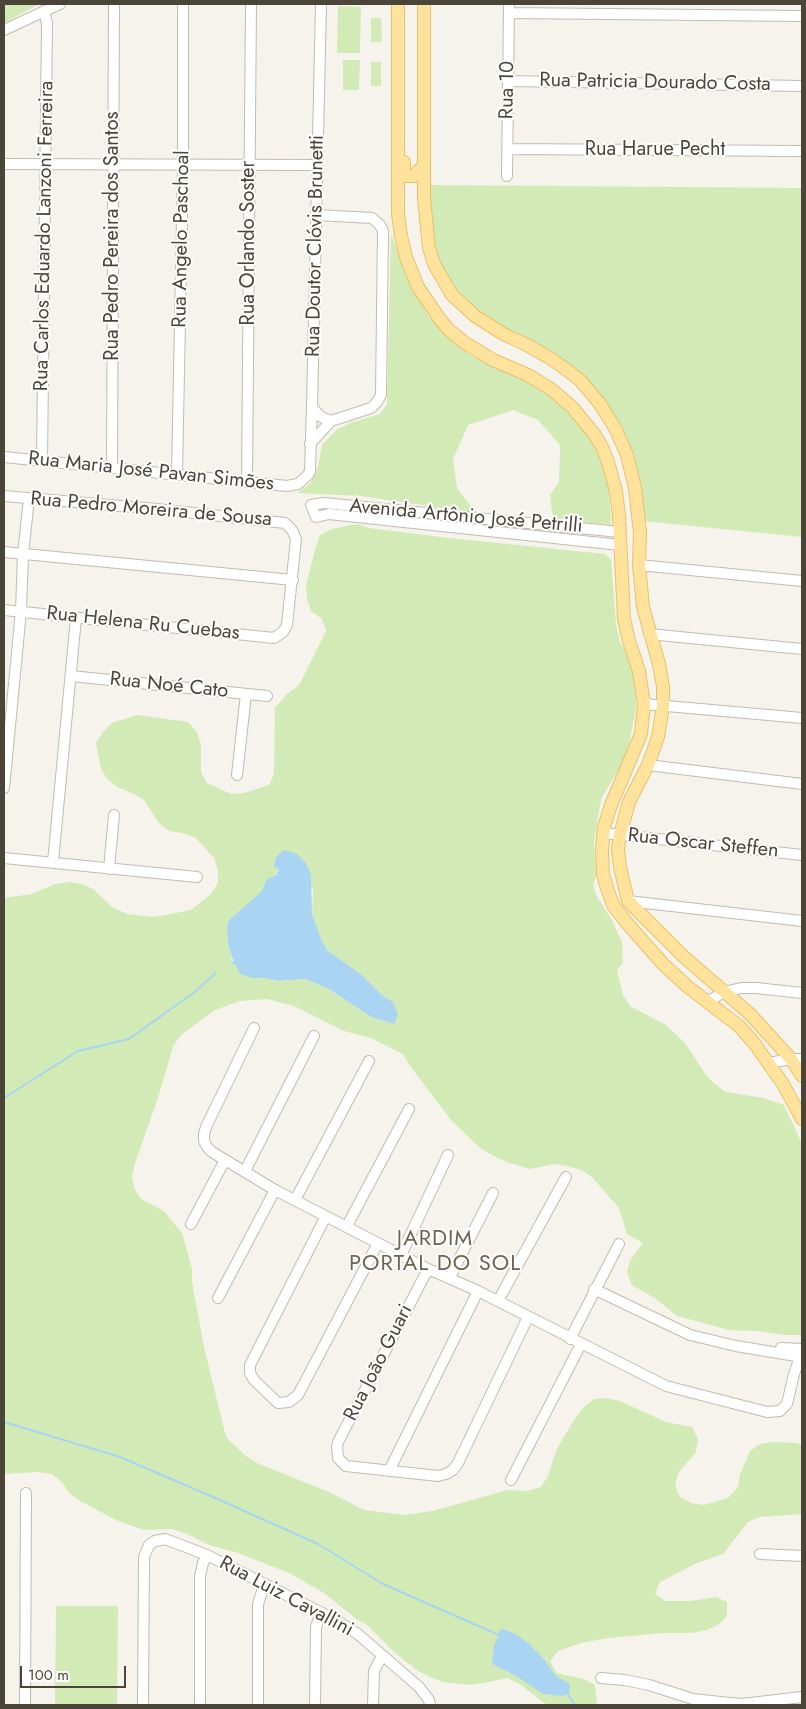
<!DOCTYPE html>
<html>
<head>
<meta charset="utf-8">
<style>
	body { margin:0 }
	#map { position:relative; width:806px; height:1709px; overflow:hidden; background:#f6f3ec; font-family:Jost,sans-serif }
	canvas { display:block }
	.frame { position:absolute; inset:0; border:5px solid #4b4439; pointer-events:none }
	.scale { position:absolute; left:20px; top:1666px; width:106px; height:22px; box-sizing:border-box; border:2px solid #4b4439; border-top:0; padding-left:6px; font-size:15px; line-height:18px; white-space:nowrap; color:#4b4439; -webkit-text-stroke:4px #fff; paint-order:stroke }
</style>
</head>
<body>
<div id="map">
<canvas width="806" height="1709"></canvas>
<div class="frame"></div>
<div class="scale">100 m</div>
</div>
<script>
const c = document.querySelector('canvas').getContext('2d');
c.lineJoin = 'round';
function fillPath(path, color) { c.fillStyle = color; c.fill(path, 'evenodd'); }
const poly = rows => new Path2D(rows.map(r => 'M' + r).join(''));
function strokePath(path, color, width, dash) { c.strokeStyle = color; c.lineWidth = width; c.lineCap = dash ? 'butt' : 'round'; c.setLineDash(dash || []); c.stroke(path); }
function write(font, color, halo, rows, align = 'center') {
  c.font = font + ' Jost,sans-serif'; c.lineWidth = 4; c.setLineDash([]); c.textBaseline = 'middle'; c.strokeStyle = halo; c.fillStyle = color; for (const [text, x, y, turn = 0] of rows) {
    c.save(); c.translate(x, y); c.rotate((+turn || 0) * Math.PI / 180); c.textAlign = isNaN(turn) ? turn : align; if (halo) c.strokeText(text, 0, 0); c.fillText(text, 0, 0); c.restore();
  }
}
const green = poly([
	[4,4,39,4,4,23],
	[338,6,361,7,360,53,337,53],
	[371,18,381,18,382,42,371,42],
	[343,60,360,60,359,90,343,90],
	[371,62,381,62,381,86,371,86],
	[430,185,802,188,802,537,643,521,605,402,505,329,467,305,441,270,432,245],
	[391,233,406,275,428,316,449,338,470,355,530,383,549,394,575,420,591,441,602,464,609,487,611,525,553,520,550,495,559,482,560,445,538,420,513,410,468,425,453,459,457,488,476,513,361,496,297,493,310,484,318,467,322,445,336,430,350,423,380,414,387,404],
	[357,524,369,528,449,538,605,554,611,559,616,624,620,642,627,654,633,669,636,694,636,708,628,750,622,764,601,799,594,842,596,877,593,884,596,895,612,920,622,943,623,963,617,970,623,995,630,1006,666,1025,685,1043,706,1075,715,1084,726,1092,764,1098,784,1105,793,1124,802,1144,802,1337,799,1335,785,1335,758,1331,729,1330,677,1316,656,1299,632,1285,627,1272,630,1260,643,1243,627,1234,619,1208,592,1177,581,1170,567,1166,554,1164,530,1169,504,1161,492,1155,480,1148,451,1120,410,1066,403,1054,371,1038,344,1031,294,1006,267,999,240,1001,215,1010,181,1035,173,1046,158,1098,135,1163,132,1176,134,1188,141,1199,164,1211,182,1233,192,1269,192,1282,204,1347,226,1437,246,1456,257,1463,329,1492,364,1510,405,1515,432,1511,508,1490,528,1491,541,1487,548,1476,556,1451,562,1440,576,1417,584,1407,594,1399,607,1398,620,1401,666,1422,692,1427,698,1439,696,1452,679,1472,675,1485,680,1497,691,1503,704,1505,728,1498,738,1487,740,1474,750,1451,760,1444,773,1442,798,1443,802,1446,802,1514,760,1517,748,1522,723,1554,697,1563,660,1582,655,1594,665,1601,691,1601,716,1597,727,1602,727,1616,718,1625,706,1630,692,1633,664,1633,608,1638,581,1643,558,1651,550,1661,557,1673,584,1679,595,1685,597,1705,547,1705,521,1685,508,1678,483,1683,470,1685,442,1682,418,1671,395,1653,367,1625,355,1618,324,1593,289,1573,238,1553,209,1545,185,1533,172,1529,143,1530,116,1520,80,1501,69,1493,62,1482,51,1474,37,1472,4,1474,4,898,32,894,55,884,69,882,82,884,93,889,112,907,127,914,153,917,166,915,191,910,211,894,218,883,218,870,214,858,196,838,183,833,169,831,158,822,144,800,132,793,119,788,108,780,101,769,96,743,103,732,112,723,137,715,188,722,197,732,201,745,201,772,207,783,231,794,244,793,269,785,274,774,275,708,287,694,299,685,326,631,322,619,311,611,307,598,306,585,316,547,320,535,332,529],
	[279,869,313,888,312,914,321,939,327,950,362,975,382,995,393,1002,398,1014,395,1024,371,1017,329,989,305,979,278,981,264,978,253,978,236,965,232,964,229,920,262,891,266,880,273,878],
	[501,1628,513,1633,544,1659,556,1676,518,1677,492,1664],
	[56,1606,118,1606,117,1705,55,1705]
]);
const water = poly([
	[284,850,297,854,306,863,311,875,312,914,321,939,327,950,362,975,382,995,393,1002,398,1014,395,1024,371,1017,329,989,305,979,278,981,264,978,253,978,240,974,236,965,232,964,233,960,228,943,227,927,229,920,262,891,266,880,276,875,279,869,274,866,276,857],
	[501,1628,513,1633,527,1642,544,1659,556,1676,570,1684,569,1694,561,1696,543,1694,518,1677,492,1664,494,1646]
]);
const stream = poly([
	[4,1098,78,1051,129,1039,192,994,216,973],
	[4,1422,120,1457,213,1497,318,1544,383,1584,499,1635],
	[567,1693,575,1705]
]);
const minor = poly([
	[509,13,802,16],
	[4,30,60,4],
	[508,81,802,86],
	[508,149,802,151],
	[4,164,318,165],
	[507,176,509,4],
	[317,215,372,218,380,225,383,231,381,395,377,402,371,408,331,421],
	[310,444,331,421,321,417,312,407],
	[4,457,287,486,298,484,308,475,310,471,312,407,321,4],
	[42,461,47,23,44,11],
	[112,468,114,4],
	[177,474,183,165,183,4],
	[247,482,251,4],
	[4,496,157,509,285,523,292,530,296,539,287,625,283,632,274,638,4,610],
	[620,532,324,503,311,505,316,517,329,514,620,545],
	[4,552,293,580],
	[639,565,802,581],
	[649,634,802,649],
	[71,676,267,696],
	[644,704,802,718],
	[648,765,802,784],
	[237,775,246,694],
	[4,788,21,611,23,554,29,499],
	[604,833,802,855],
	[4,858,197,877],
	[53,862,76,618],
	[109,869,114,815],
	[628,901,802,921],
	[707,1002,724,992,741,988,756,988,802,993],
	[254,1028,206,1127,204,1134,204,1141,207,1147,212,1152,275,1190,428,1269,478,1291,666,1386,767,1412,780,1411,787,1404,794,1374,798,1363,802,1361],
	[769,1063,791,1059,802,1059],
	[245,1171,314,1036],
	[295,1200,369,1061],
	[326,1216,250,1365,250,1373,254,1380,278,1403,289,1402,298,1395,378,1243],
	[191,1224,225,1160],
	[347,1226,409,1109],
	[401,1255,448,1155],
	[428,1269,338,1442,337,1447,338,1458,346,1466,438,1476,446,1474,453,1470,458,1463,528,1317],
	[450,1277,493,1193],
	[594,1289,690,1335,736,1346,802,1357],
	[218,1298,275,1190],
	[498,1301,566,1177],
	[570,1339,619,1244],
	[781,1348,802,1349],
	[389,1471,478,1291],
	[511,1480,581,1344],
	[760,1554,802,1556],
	[601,1678,625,1680,649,1685,693,1699,720,1702,742,1704,802,1697],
	[25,1705,26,1493],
	[143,1705,144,1557,149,1545,155,1541,165,1539,207,1555,338,1621,359,1635,419,1687,429,1700,430,1705],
	[200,1705,200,1576,203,1563,207,1555],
	[258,1705,258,1604,264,1585],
	[315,1705,316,1627,321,1613],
	[373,1705,374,1671,382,1656]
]);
const major = poly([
	[398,4,398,214,401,236,406,257,418,287,439,318,449,330,465,343,493,360,528,375,551,389,572,407,595,435,602,447,608,462,616,491,619,516,624,619,629,641,639,671,644,704,641,734,611,805,604,827,602,850,603,874,607,888,613,905,626,922,663,964,688,987,739,1026,754,1043,783,1084,802,1119],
	[424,4,424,199,429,248,434,264,452,295,475,316,505,335,527,345,553,360,580,380,600,404,615,428,627,455,635,488,640,533,639,565,643,607,659,664,663,687,663,706,658,737,648,765,629,802,620,835,618,849,620,867,628,901,684,957,750,1014,791,1059,802,1076],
	[404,162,404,176,414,176,423,166]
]);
const streetNames = [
	["Rua Patricia Dourado Costa",655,83,1],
	["Rua 10",508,90,-89],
	["Rua Harue Pecht",655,150],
	["Rua Carlos Eduardo Lanzoni Ferreira",45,236,-89],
	["Rua Pedro Pereira dos Santos",113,236,-90],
	["Rua Angelo Paschoal",182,239,-89],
	["Rua Orlando Soster",249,243,-90],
	["Rua Doutor Clóvis Brunetti",316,246,-89],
	["Rua Maria José Pavan Simões",151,472,6],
	["Rua Pedro Moreira de Sousa",151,510,5],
	["Avenida Artônio José Petrilli",466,517,5],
	["Rua Helena Ru Cuebas",143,624,6],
	["Rua Noé Cato",169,686,6],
	["Rua Oscar Steffen",703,844,6],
	["Rua João Guari",379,1363,-63],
	["Rua Luiz Cavallini",286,1597,28]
];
const quarterNames = [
	["JARDIM",435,1240],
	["PORTAL DO SOL",435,1265]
];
fillPath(green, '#d2eab5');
fillPath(water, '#a9d4f2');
strokePath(stream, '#a9d4f2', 2);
strokePath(minor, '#c2bbae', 12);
strokePath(major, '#e6c16a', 14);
strokePath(minor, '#fff', 10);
strokePath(major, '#ffe39c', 12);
write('20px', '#4b4439', '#fff', streetNames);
c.letterSpacing = '1px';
write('22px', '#6e6250', '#fff', quarterNames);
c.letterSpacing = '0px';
</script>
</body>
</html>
